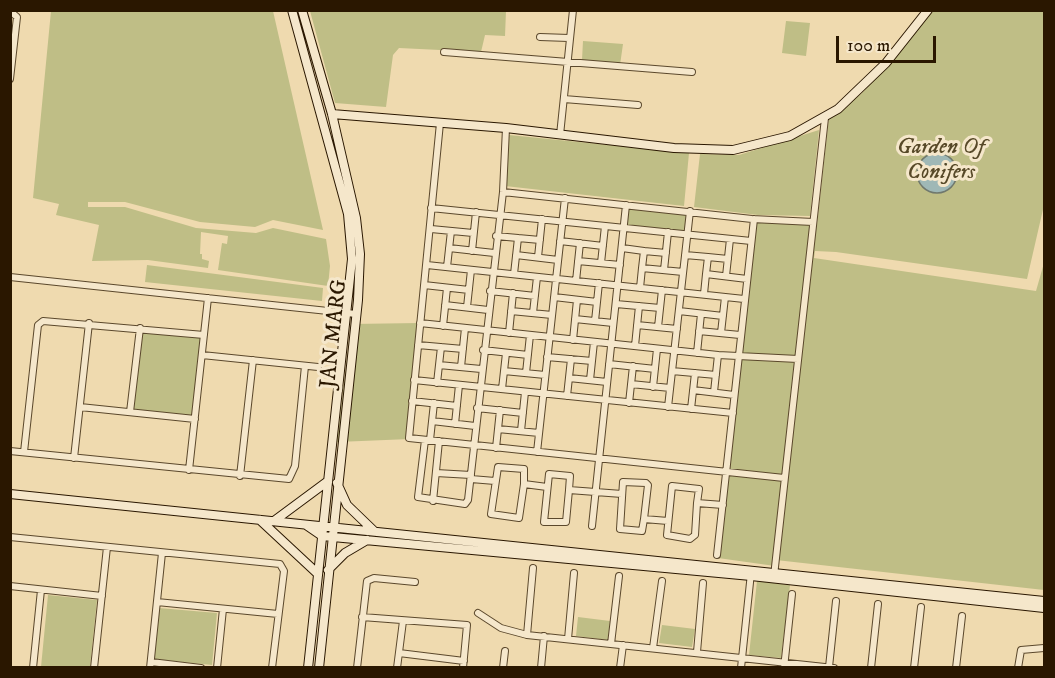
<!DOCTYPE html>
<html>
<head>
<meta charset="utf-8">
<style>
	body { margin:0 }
	#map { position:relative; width:1055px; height:678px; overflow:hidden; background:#efdaaf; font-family:"IM FELL DW Pica",serif }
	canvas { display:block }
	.frame { position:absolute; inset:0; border:12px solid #2a1700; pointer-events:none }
	.scale { position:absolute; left:836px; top:36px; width:100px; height:27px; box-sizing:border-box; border:3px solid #2a1700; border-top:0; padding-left:8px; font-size:18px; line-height:21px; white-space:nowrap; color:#2a1700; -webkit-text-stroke:4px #f5e7cb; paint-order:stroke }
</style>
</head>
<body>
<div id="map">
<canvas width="1055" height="678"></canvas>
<div class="frame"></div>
<div class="scale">100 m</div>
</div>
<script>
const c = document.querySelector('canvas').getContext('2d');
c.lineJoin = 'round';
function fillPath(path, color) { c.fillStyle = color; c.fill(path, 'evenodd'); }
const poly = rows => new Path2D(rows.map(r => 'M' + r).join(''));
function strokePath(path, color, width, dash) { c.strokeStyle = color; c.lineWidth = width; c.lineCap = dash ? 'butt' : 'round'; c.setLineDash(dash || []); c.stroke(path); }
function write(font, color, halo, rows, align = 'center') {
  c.font = font + ' "IM FELL DW Pica",serif'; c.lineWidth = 6; c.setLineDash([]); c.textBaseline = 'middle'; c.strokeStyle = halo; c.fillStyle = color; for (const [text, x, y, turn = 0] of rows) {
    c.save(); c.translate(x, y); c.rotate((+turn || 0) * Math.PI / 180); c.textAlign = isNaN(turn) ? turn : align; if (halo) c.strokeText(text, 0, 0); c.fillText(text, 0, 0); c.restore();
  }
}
const green = poly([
	[51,11,273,11,323,230,273,220,255,227,200,222,125,202,88,202,88,207,125,207,196,228,256,233,273,228,326,239,330,266,328,286,218,270,222,243,227,244,228,236,201,232,200,254,202,254,202,259,209,261,208,268,148,260,92,261,99,225,56,215,59,204,33,198],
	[310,11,506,11,505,36,485,35,481,52,399,48,393,55,386,107,335,103],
	[928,11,1044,11,1044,205,1027,279,836,252,815,251,814,258,1036,291,1044,263,1044,590,776,560,775,566,718,558,756,218,817,225,829,117,861,94,888,65],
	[786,21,810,23,806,56,782,53],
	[583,41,623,44,620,65,582,60],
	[819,130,810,216,758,215,694,207,700,154,739,155],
	[509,135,689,153,684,206,505,186],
	[626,205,690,211,687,234,624,228],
	[147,265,323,288,322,301,145,282],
	[420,323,410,439,337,442,351,324],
	[140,328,204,335,195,419,130,412],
	[757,581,790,585,781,658,749,655],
	[48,595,97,600,90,667,41,667],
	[159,608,217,613,212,665,154,659],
	[578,617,610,621,608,640,576,636],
	[662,625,695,629,692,647,659,643]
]);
const water = poly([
	'917 173a20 20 0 1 1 40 0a20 20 0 1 1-40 0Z'
]);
const street = poly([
	[10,11,17,17,10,79],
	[540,37,569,38],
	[444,52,692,72],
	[564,99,638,105],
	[440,123,409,438,784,478],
	[560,135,573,10],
	[503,192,752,219,813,222],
	[431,208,751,241],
	[431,229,473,233],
	[496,236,540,240],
	[560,241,603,246],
	[449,248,494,253],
	[622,248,644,251,642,268,683,272],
	[472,251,476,212],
	[644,251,666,253],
	[516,255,558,260],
	[685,255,708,257,706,274,747,279],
	[538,257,542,219],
	[708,257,728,259],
	[578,261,620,265],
	[601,263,605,226],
	[427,265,744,299],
	[447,267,451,231],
	[664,270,668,232],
	[514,274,518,238],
	[726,276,730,239],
	[10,277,356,314],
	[576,281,580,243],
	[424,285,469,290],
	[640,288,642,268],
	[490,291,535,296],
	[704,294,706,274],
	[554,297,597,302],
	[616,304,660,308],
	[445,305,488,310],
	[467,307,471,270],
	[511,311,552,315],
	[679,311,723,316],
	[533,313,537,277],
	[575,319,613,323],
	[595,321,599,283],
	[420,323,718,355,798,359],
	[637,325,677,329],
	[443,326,447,288],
	[658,327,662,290],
	[699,331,740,335],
	[509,333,513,293],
	[721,333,725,297],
	[573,340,577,300],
	[418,345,463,349],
	[635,346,639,306],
	[483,350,528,355],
	[697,353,701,314],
	[202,355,318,367],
	[547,357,592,361],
	[609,364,655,369],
	[439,365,481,369],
	[461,367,465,328],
	[504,371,545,375],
	[672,371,716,375],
	[526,373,530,335],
	[569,378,607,382],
	[414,380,733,413],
	[590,380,594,342],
	[437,383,441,347],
	[631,384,670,388],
	[653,387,657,349],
	[502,389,506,353],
	[693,390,734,395],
	[714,392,718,355],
	[567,396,571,359],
	[412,401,457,406],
	[629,403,633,366],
	[80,407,195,419],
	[668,407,690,211],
	[477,408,523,413],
	[691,409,695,373],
	[130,412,140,328],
	[432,421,475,426],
	[455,424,459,385],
	[498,429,539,433],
	[521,431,525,392],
	[425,440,418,497,465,504,468,500,503,192,506,128],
	[430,440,434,403],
	[496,448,500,410],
	[10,451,289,479,295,466,305,366],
	[24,452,38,325,43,321,204,335],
	[537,452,565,198],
	[74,458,89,323],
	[189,470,208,298],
	[436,473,471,475],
	[240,476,253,360],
	[471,479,495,481],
	[524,484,524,469,498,467,491,514,519,518,524,484,547,487],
	[569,490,570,476,549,474,544,522,566,522,569,490,622,494],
	[433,501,439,441],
	[697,503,699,489,672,486,667,535,690,539,695,535,697,503,723,505],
	[644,519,648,485,646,483,623,482,620,529,642,531,644,519,668,521],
	[592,526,626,205],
	[10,537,280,564,284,571,272,668],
	[717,555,754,219],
	[774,576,825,118],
	[10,586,102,596],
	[157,602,278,614],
	[478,613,501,628,527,635,834,668],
	[362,617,467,625,463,668],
	[527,635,533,568],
	[568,639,574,573],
	[611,644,619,576],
	[653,648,662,581],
	[697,652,703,583],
	[399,653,464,661],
	[151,662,201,668],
	[829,667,836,601],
	[33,668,41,590],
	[94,668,107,547],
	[150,668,162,553],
	[217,668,223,609],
	[357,668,367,581,374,578,415,582],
	[397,668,403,621],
	[503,668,505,651],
	[541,668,544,636],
	[620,668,623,645],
	[741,668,751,573],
	[784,668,792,594],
	[871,668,878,604],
	[914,668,921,607],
	[956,668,962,616],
	[1018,668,1021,650,1044,648]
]);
const secondary = poly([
	[292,10,348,214,352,259,308,668],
	[302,10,332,114,356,218,360,254,358,300,319,668],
	[332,114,506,128,674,148,733,150,790,136,838,109,886,63,928,10],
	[337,483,347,505,374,531],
	[10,494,1044,601],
	[260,520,318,574],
	[274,521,328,481],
	[306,525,322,536,751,576,1044,608],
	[328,570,345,553,367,540]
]);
const parkNames = [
	["Garden Of",941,148],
	["Conifers",941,173]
];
const streetNames = [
	["JAN MARG",335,334,-84]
];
fillPath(green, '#bfbe86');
fillPath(water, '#9fb8b6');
strokePath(water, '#70786d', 1.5);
strokePath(street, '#5b482c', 8);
strokePath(secondary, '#2a1700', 10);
strokePath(street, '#f5e7cb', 6);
strokePath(secondary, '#f5e7cb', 8);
write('italic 22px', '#574928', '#f5e7cb', parkNames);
write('22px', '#2a1700', '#f5e7cb', streetNames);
</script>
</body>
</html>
